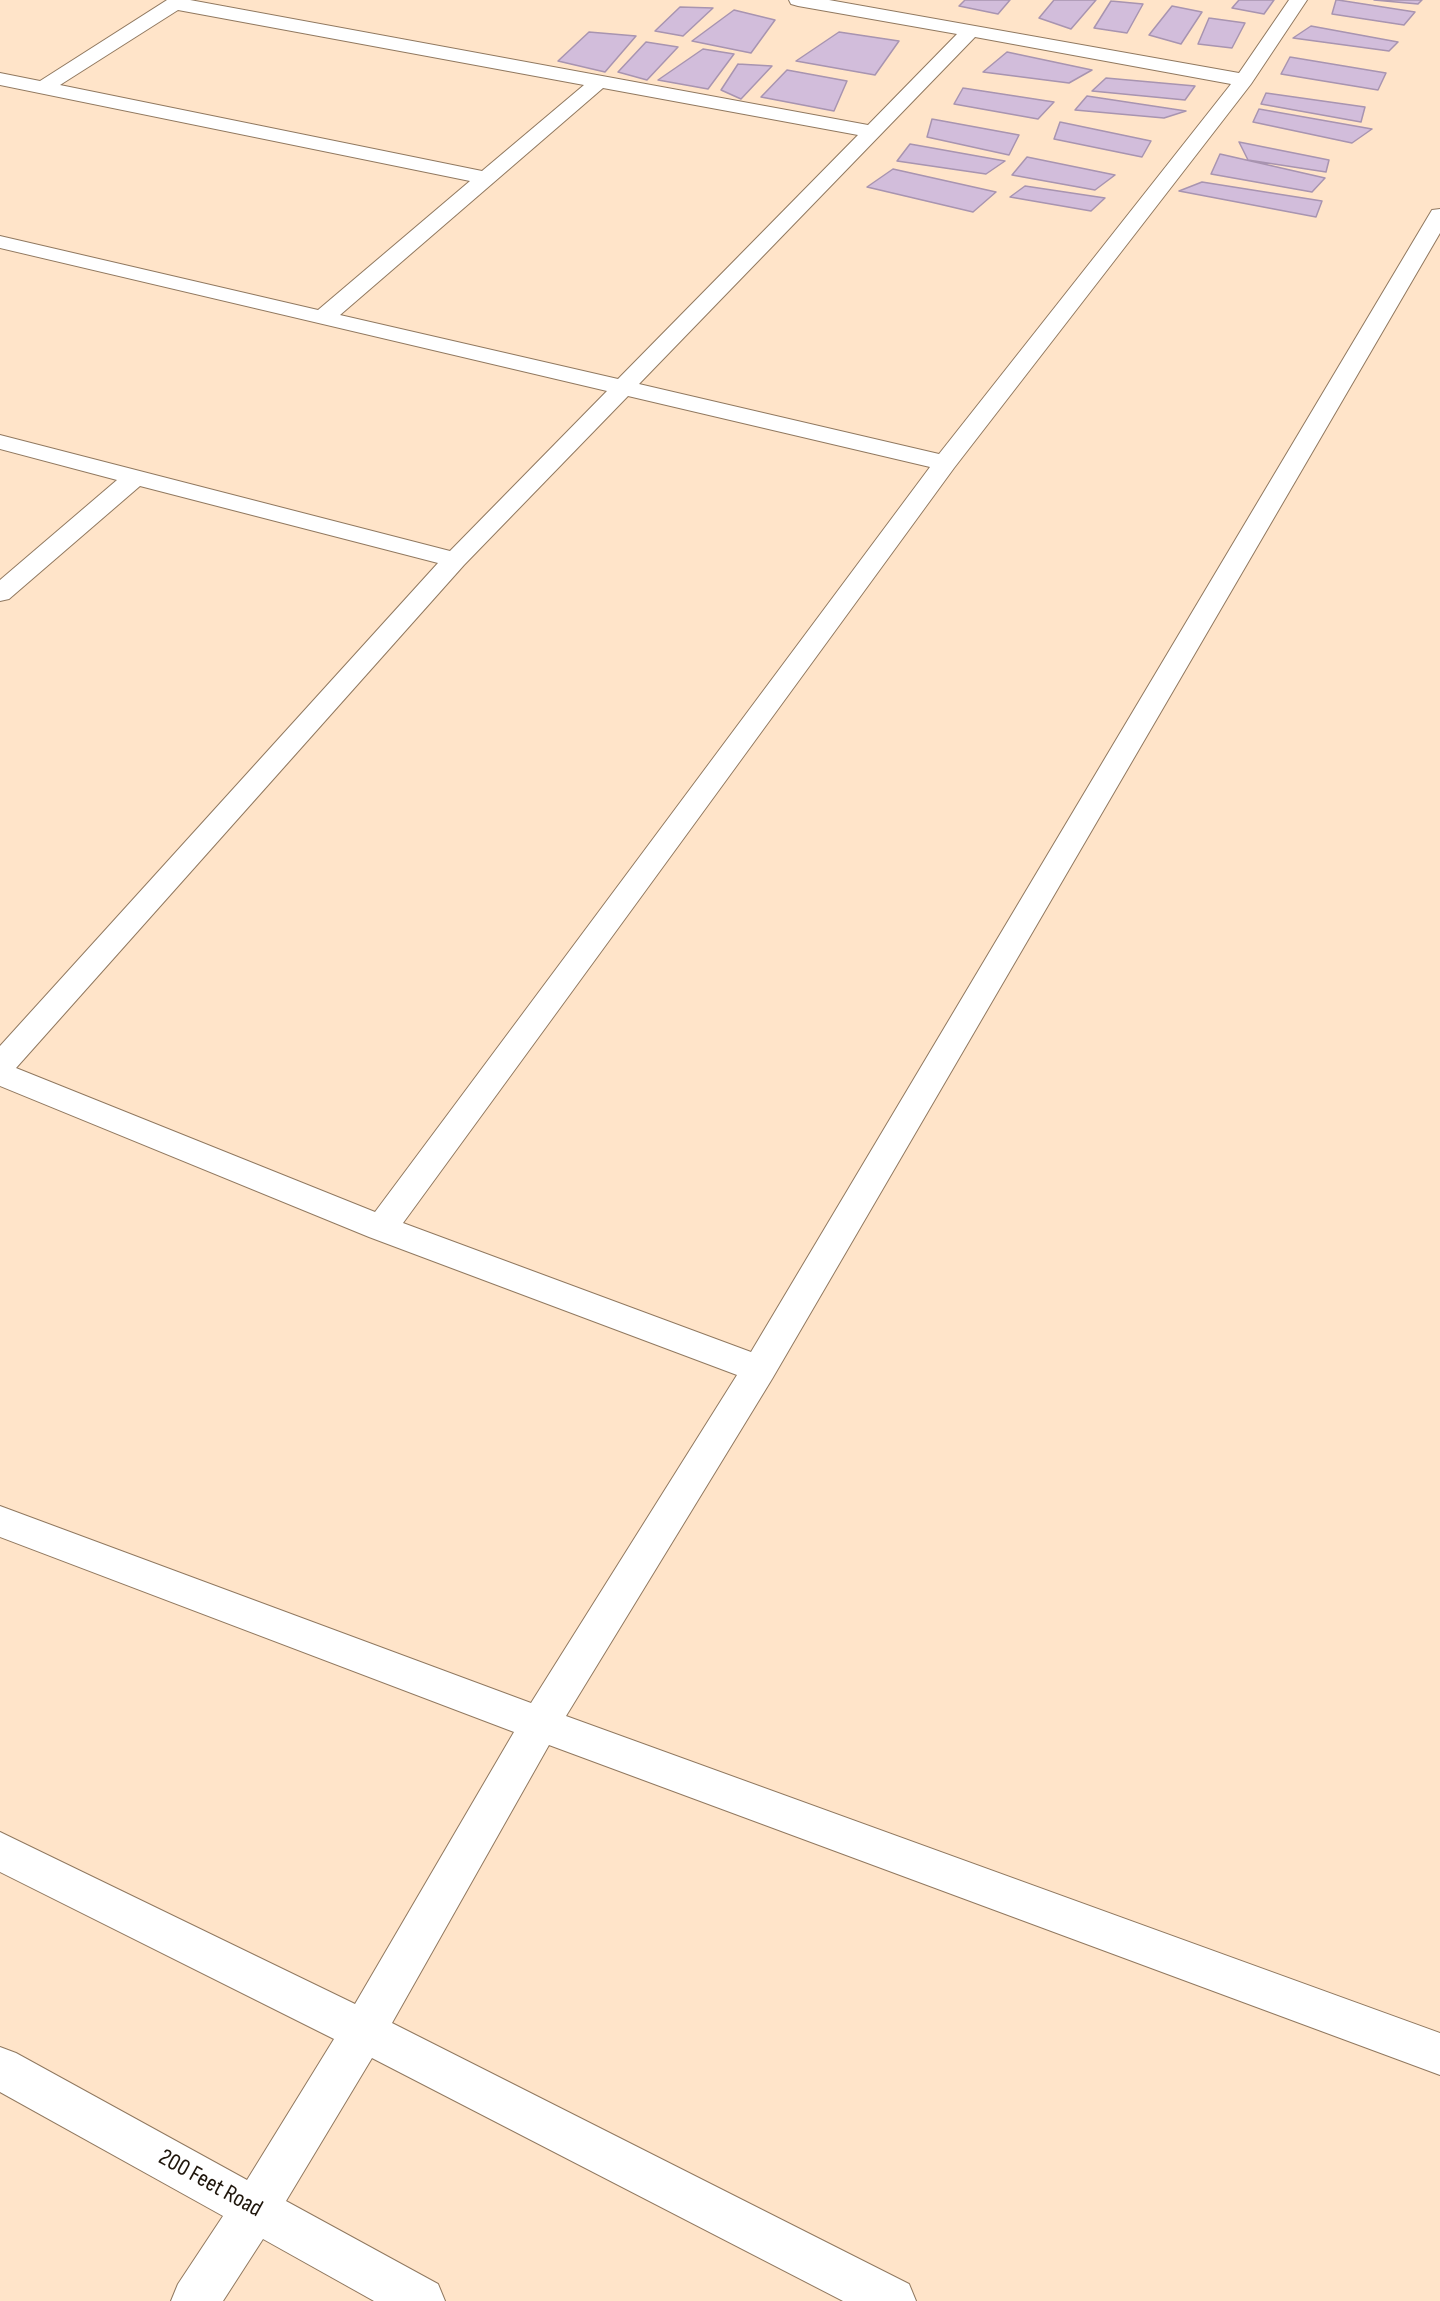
<!DOCTYPE html>
<html>
<head>
<meta charset="utf-8">
<style>
	body { margin:0 }
	canvas { display:block; background:#ffe4c9 }
</style>
</head>
<body>
<canvas width="1440" height="2301"></canvas>
<script>
const c = document.querySelector('canvas').getContext('2d');
c.lineJoin = 'round';
function fillPath(path, color) { c.fillStyle = color; c.fill(path, 'evenodd'); }
const poly = rows => new Path2D(rows.map(r => 'M' + r).join(''));
function strokePath(path, color, width, dash) { c.strokeStyle = color; c.lineWidth = width; c.lineCap = dash ? 'butt' : 'round'; c.setLineDash(dash || []); c.stroke(path); }
function write(font, color, halo, rows, align = 'center') {
  c.font = font + ' "Sofia Sans Condensed",sans-serif'; c.lineWidth = 4.5; c.setLineDash([]); c.textBaseline = 'middle'; c.strokeStyle = halo; c.fillStyle = color; for (const [text, x, y, turn = 0] of rows) {
    c.save(); c.translate(x, y); c.rotate((+turn || 0) * Math.PI / 180); c.textAlign = isNaN(turn) ? turn : align; if (halo) c.strokeText(text, 0, 0); c.fillText(text, 0, 0); c.restore();
  }
}
const building = poly([
	[965,0,1010,0,998,14,959,6,965,0],
	[1054,0,1096,0,1071,29,1039,18,1054,0],
	[1239,0,1274,0,1264,14,1232,8,1239,0],
	[1336,0,1338,0,1415,12,1404,25,1332,14,1336,0],
	[1374,0,1422,0,1418,4,1374,0],
	[1111,1,1143,4,1127,33,1094,28,1111,1],
	[1172,6,1202,12,1181,44,1149,35,1172,6],
	[680,7,713,8,683,36,655,31,680,7],
	[734,10,775,20,751,53,692,41,734,10],
	[1209,18,1245,23,1232,48,1198,44,1209,18],
	[1311,26,1398,42,1389,51,1293,38,1311,26],
	[589,32,636,36,605,72,558,61,589,32],
	[839,32,899,41,875,75,796,61,839,32],
	[646,42,678,47,647,80,618,72,646,42],
	[703,49,734,54,708,89,658,80,703,49],
	[1007,52,1092,70,1069,83,983,72,1007,52],
	[1290,57,1386,73,1378,90,1281,74,1290,57],
	[738,64,772,66,741,99,721,90,738,64],
	[787,70,847,81,834,111,761,97,787,70],
	[1106,78,1195,86,1185,100,1092,91,1106,78],
	[963,88,1054,102,1038,119,954,104,963,88],
	[1266,93,1365,107,1361,122,1261,104,1266,93],
	[1087,96,1186,111,1164,118,1075,110,1087,96],
	[1259,109,1372,129,1352,143,1253,122,1259,109],
	[932,119,1019,135,1009,155,927,137,932,119],
	[1060,122,1151,141,1142,157,1054,139,1060,122],
	[1239,142,1329,160,1326,172,1248,160,1239,142],
	[910,144,1005,161,986,174,897,161,910,144],
	[1220,154,1325,178,1312,192,1211,174,1220,154],
	[1027,157,1115,175,1095,190,1012,175,1027,157],
	[893,169,996,192,973,212,867,187,893,169],
	[1202,182,1322,201,1316,217,1179,191,1202,182],
	[1025,186,1105,198,1091,211,1010,197,1025,186]
]);
const minor = poly([
	[167,0,190,0,868,125,957,34,798,6,791,4,789,0,829,0,1239,73,1289,0,1307,0,1251,84,954,468,403,1223,751,1352,1429,215,1432,210,1440,209,1440,233,772,1379,566,1716,1440,2033,1440,2075,549,1745,392,2023,909,2284,916,2301,843,2301,372,2058,286,2201,438,2284,445,2301,374,2301,263,2239,223,2301,171,2301,178,2284,223,2216,0,2092,0,2047,16,2053,247,2180,334,2039,0,1872,0,1832,355,2004,514,1732,0,1537,0,1506,531,1703,737,1375,369,1237,0,1086,0,1046,438,563,140,486,9,599,0,601,0,580,117,480,0,449,0,435,450,551,607,391,0,248,0,236,318,310,470,181,0,85,0,73,40,81,167,0],
	[178,10,584,85,482,171,60,85,178,10],
	[975,37,1231,84,939,454,639,384,975,37],
	[603,88,858,135,618,379,340,315,603,88],
	[628,396,930,467,375,1212,16,1068,464,565,628,396]
]);
const nearStreetnames = [
	["200 Feet Road",210,2184,29]
];
fillPath(building, '#d2bddb');
strokePath(building, '#a894b0', 1.5);
strokePath(minor, '#917960', 2);
fillPath(minor, '#fff');
write('24px', '#1f160c', '#fff', nearStreetnames);
</script>
</body>
</html>
